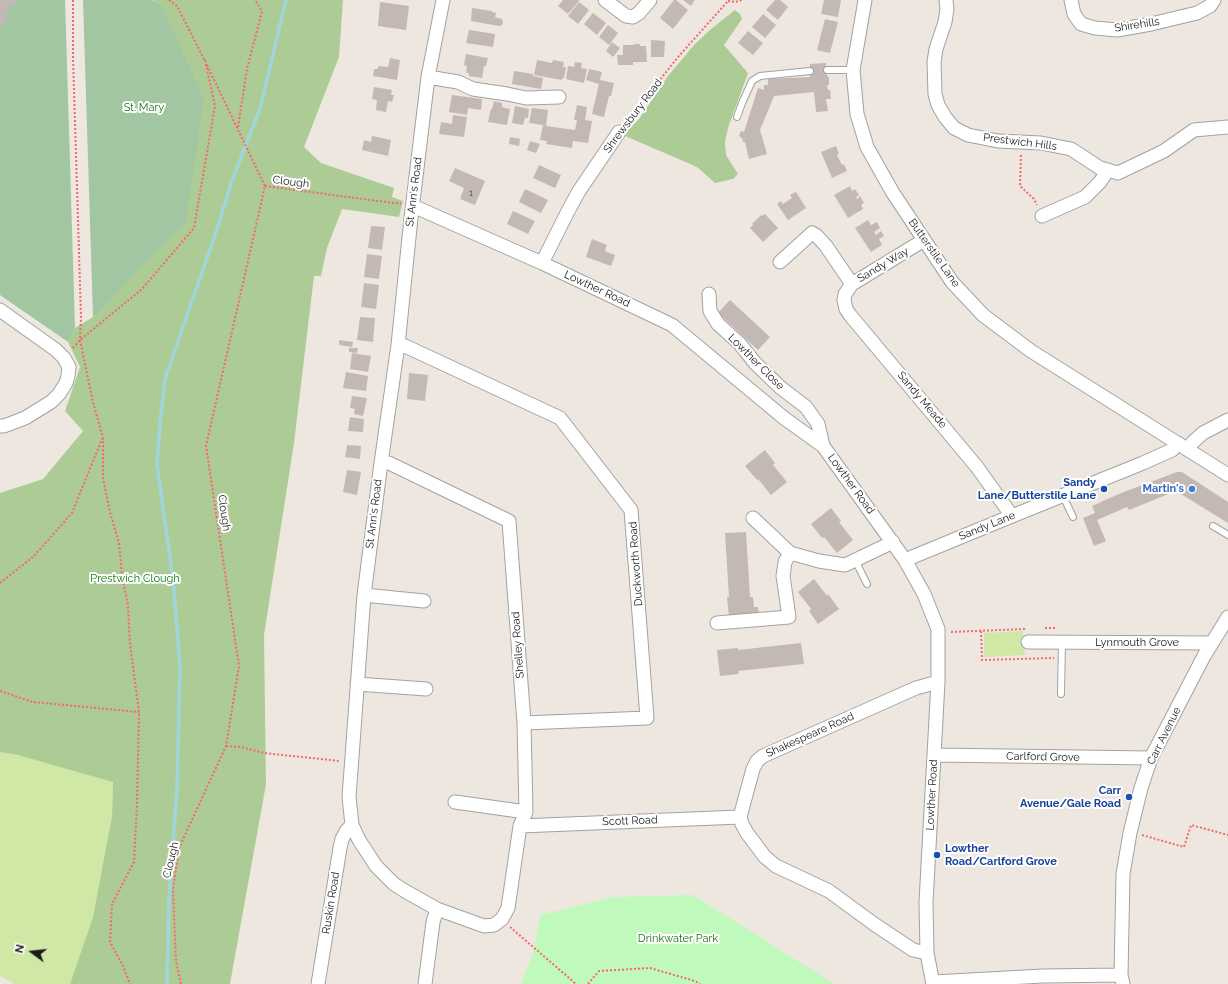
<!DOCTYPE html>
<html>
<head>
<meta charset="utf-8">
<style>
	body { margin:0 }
	#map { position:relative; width:1228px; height:984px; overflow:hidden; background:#ede7e0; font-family:Raleway,sans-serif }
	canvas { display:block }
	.north { position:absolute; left:12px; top:932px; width:40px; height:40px; -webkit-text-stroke:3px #fff; paint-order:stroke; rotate:285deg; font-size:11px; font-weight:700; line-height:16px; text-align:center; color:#1b1b1b }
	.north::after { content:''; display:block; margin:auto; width:14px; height:18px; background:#1b1b1b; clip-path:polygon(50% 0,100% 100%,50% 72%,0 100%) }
</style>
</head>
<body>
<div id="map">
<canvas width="1228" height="984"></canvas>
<div class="north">N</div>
</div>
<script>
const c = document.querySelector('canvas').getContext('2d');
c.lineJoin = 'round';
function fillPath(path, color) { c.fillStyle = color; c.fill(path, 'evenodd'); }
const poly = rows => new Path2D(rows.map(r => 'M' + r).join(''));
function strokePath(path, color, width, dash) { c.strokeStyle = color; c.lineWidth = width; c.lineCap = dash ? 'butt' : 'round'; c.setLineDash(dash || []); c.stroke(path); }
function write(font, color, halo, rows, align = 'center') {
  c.font = font + ' Raleway,sans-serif'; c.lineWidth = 4; c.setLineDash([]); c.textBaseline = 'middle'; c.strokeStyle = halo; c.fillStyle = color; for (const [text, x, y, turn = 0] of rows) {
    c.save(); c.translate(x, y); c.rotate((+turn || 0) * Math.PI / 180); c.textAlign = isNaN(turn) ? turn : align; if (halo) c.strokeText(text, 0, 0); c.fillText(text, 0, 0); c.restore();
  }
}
const grass = poly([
	[1023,631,1025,655,984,657,984,633],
	[0,752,18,755,93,774,113,782,112,816,93,917,70,984,15,984,0,976]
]);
const forest = poly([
	[152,0,343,0,339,57,304,147,321,163,394,188,392,197,403,201,399,217,342,209,327,248,321,276,314,276,294,443,264,635,266,784,230,984,70,984,93,917,112,816,113,782,18,755,0,752,0,493,43,479,83,431,65,411,80,367,68,342,75,328,93,317,161,4],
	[735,10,740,14,742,19,724,45,748,73,728,128,725,142,726,155,738,174,733,179,715,183,697,167,623,135,639,119,668,76,694,45,711,29]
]);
const cemetery = poly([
	[0,0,65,0,75,328,68,342,0,295],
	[83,0,152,0,161,4,204,100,186,221,93,317]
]);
const park = poly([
	[693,895,834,984,521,984,533,954,540,915,614,897]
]);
const stream = poly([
	[167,984,169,898,177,790,180,665,173,579,157,465,160,424,165,379,216,232,233,178,260,109,286,0]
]);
const building = poly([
	[0,0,18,0,16,6,10,4,6,18,8,19,7,23,5,22,3,27,0,26],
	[563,0,578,0,579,1,568,14,558,6],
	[674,0,676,0,688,10,673,29,660,18],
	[683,0,695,0,691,6],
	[775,0,780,0,788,7,778,20,766,10],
	[824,0,841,0,838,17,821,14],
	[380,2,409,6,406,30,378,26],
	[579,2,589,10,578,24,568,16],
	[472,8,492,11,492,12,496,13,495,17,502,19,503,23,502,25,499,26,471,21],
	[593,13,606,23,597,35,584,24],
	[763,14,776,25,765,38,752,27],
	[825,19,838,22,830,53,817,50],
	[608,25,618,33,609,45,599,37],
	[469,30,495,34,493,47,466,43],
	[748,31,763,43,753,55,738,43],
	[651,40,665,41,664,57,651,57],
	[612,42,620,48,613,57,606,51],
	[634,44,640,44,640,46,646,46,647,62,633,62,633,65,618,65,617,55,623,55,623,45,634,45],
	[466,54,488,58,486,66,484,66,482,78,469,76,469,73,466,73,467,66,464,65],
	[390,58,400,60,397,80,373,76,374,69,377,69,379,66,388,67],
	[537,60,552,63,553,60,564,62,563,67,566,67,564,78,562,78,562,80,534,75],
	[575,62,582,63,581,68,587,69,584,83,566,79,568,66,574,67],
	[826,63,827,76,829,77,829,85,827,85,828,90,830,90,831,99,826,99,828,111,816,112,814,92,774,96,760,130,767,154,749,159,745,142,743,142,742,138,739,136,741,131,744,132,758,88,764,90,764,85,768,85,768,79,810,77,810,64],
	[589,69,602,72,600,80,614,83,611,96,609,96,604,117,592,114,599,84,586,80],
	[514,71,533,74,533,76,543,78,541,89,512,84],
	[374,87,392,90,391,95,394,95,392,102,388,101,386,112,376,110,377,100,372,99],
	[452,95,482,99,481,110,468,108,467,115,449,112],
	[494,101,502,103,502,107,510,109,507,125,488,122,491,109,492,109],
	[577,105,587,107,585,120,592,121,588,143,573,141,572,148,546,144,547,141,540,140,543,125,529,123,532,108,548,110,546,126,575,130,577,120,574,120],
	[515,106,529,109,528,118,525,118,523,125,512,123],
	[453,115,467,117,464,137,439,134,441,122,452,124],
	[372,136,391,140,388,156,362,150,364,140,371,142],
	[510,137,520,139,519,146,509,144],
	[530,141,540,144,536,153,527,150],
	[836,146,839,154,837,155,842,165,844,164,847,171,832,178,821,152],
	[539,165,561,175,555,188,533,178],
	[455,168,485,181,475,205,460,199,464,188,449,181],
	[850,186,852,191,855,189,859,195,856,197,857,199,860,196,864,203,861,205,863,209,848,218,834,195],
	[525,189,548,200,541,213,519,202],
	[796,192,806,208,788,220,777,204,781,201,783,204,792,198,790,195],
	[513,211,535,221,528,234,507,224],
	[765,214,778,228,763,242,750,228,753,225,752,224,761,215,762,216],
	[868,220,871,225,877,222,880,228,874,232,876,235,881,231,884,236,879,239,882,245,871,252,855,228],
	[371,226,385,227,382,250,368,248],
	[592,239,607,245,605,251,615,255,611,266,586,257],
	[367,254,382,256,379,279,364,277],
	[364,283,379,285,376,309,361,307],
	[730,300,770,337,758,350,718,313],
	[360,317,375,318,373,342,357,340],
	[339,340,353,342,352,347,339,345],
	[349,348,358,348,357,353,349,352],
	[352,353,371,356,368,372,350,369],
	[346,372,368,376,366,391,343,388],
	[409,373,428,375,425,401,407,399],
	[352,396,367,398,363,416,354,414,355,409,350,408],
	[350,417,364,419,363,432,348,431],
	[347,445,361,446,360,459,345,457],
	[765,450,775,463,773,465,787,482,771,495,758,479,757,480,745,466],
	[347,470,361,472,357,495,343,492],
	[1177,472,1182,472,1228,502,1228,523,1176,491,1129,510,1127,507,1097,520,1106,541,1094,546,1083,518,1095,513,1092,506,1121,493],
	[831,508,841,521,839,522,853,540,837,553,824,537,822,538,811,524],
	[746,532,750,597,753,597,754,607,758,607,759,615,729,617,727,597,729,597,725,533],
	[814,579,827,596,828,594,839,609,818,624,809,611,811,609,798,592],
	[801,643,804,664,738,671,739,674,720,676,717,650,738,648,738,650]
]);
const path = poly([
	[73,0,73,57,81,317,80,340,93,402,103,438,103,478,110,512,119,543,122,575,128,606,130,644,139,712,137,803,134,862,112,904,110,942,123,966,130,984],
	[169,0,177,6,205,61],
	[728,1,735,2,742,0],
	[207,65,265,186],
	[626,123,648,99,659,81,678,57,729,0],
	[238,127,247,69,262,11,255,0],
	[1021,155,1020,186,1034,199,1037,205],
	[265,186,401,204],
	[73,348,80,340,142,289,194,228,215,106,205,60],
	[0,583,34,556,72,513,102,439],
	[1045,628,1055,628,1055,629],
	[981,631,982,660,1054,658],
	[951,632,1025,629],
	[0,691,33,702,139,712],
	[226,746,241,747,264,753,340,761],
	[1142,835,1184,847,1191,825,1228,835],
	[510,927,576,984],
	[181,984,176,961,173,890,179,848,226,746,239,666,206,446,265,186],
	[588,984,599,971,650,968,695,981,700,984]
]);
const service = poly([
	[827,70,853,70],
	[737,117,742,103,752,81,760,76,810,71],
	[1063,496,1073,517],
	[1213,526,1228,535],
	[855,560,867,584],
	[1061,694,1062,642]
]);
const minor = poly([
	[605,0,626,16,633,17,639,13,650,0],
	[865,0,853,70,857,114,867,147,893,193,952,282,983,315,1031,351,1228,475],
	[946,0,947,9,945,22,936,49,934,62,935,94,938,105,945,117,954,128,968,135,998,141,1041,143,1071,149,1100,168,1118,173,1164,151,1194,130,1228,127],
	[1071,0,1074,14,1081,24,1095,28,1117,30,1151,24,1197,13,1210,6,1214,0],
	[428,77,458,82,473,89,507,94,526,98,559,97],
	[413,206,542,263,672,325,784,418,823,446,905,560,924,594,938,629,938,682,926,902,927,953,933,984],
	[1042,216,1085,197,1100,182,1108,170],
	[924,240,852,284,845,294,844,300,846,309,850,315,977,467,1012,516],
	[780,262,812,233,817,236,826,246,852,284],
	[542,263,568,211,579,191,619,132],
	[709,294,710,311,718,324,740,344,755,363,781,388,806,407,818,424,823,446],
	[0,310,56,350,64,358,69,367,68,376,66,383,59,394,51,402,25,418,4,426,0,426],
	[398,345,405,346,560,418,631,510,647,718,524,723],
	[1188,449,1192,443,1203,433,1228,420],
	[381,463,389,463,509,521,524,723,526,812,520,826,508,908,502,919,494,925,484,926,437,909,405,891,394,884,376,866,359,840,352,825,349,797,364,595,381,463,398,345,411,218,428,77,443,0],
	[753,518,790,553],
	[905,560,1012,516,1143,463,1172,450,1178,443],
	[364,595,424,601],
	[717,623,789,617,783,576,785,562,790,553,819,561,845,565,893,542],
	[1028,642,1212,643],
	[357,684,426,689],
	[934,755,1151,758],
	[455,802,526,812],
	[520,826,740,817],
	[927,953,913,950,874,924,829,891,776,866,765,857,747,833,742,824,740,817,753,769,757,761,763,756,916,688,938,682],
	[933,982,1043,976,1121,975],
	[318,984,340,848,342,839,347,830,352,825],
	[425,984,433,922,437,909],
	[1123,984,1121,975,1123,874,1130,833,1141,788,1151,758,1204,656,1228,617]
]);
const markers = [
	[1104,489,4,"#1a4fb4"],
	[1192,489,4,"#3f7fe0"],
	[1129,797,4,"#1a4fb4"],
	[937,855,4,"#1a4fb4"]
];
const numberNames = [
	["1",471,193]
];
const streetNames = [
	["Shirehills",1137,25,-9],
	["Shrewsbury Road",633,116,-53],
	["Prestwich Hills",1020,142,7],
	["Clough",291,182,7],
	["St Ann's Road",414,192,-83],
	["Butterstile Lane",934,253,55],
	["Sandy Way",883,265,-31],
	["Lowther Road",597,289,25],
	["Lowther Close",756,362,45],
	["Sandy Meade",922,400,50],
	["Lowther Road",851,484,54],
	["Clough",224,513,82],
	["St Ann's Road",374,514,-83],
	["Sandy Lane",987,526,-22],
	["Duckworth Road",636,564,-94],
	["Lynmouth Grove",1137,643],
	["Shelley Road",518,645,-94],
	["Shakespeare Road",810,735,-24],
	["Carr Avenue",1164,736,-64],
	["Carlford Grove",1043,757,1],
	["Lowther Road",932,795,-87],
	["Scott Road",630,821,-2],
	["Clough",171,860,-77],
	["Ruskin Road",331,903,-81]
];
const parkNames = [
	["St. Mary",144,108],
	["Prestwich Clough",135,579],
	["Drinkwater Park",678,939]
];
const transitNames = [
	["Sandy",1096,483],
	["Lane/Butterstile Lane",1096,496],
	["Carr",1121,791],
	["Avenue/Gale Road",1121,804],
	["Lowther",945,849,"left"],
	["Road/Carlford Grove",945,862,"left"]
];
const shopNames = [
	["Martin's",1184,489]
];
fillPath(grass, '#d0e8a5');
fillPath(forest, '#adcc95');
fillPath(cemetery, '#a2c6a2');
fillPath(park, '#c0f9bc');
strokePath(stream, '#a0d6db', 3.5);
fillPath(building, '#c4b8b4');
strokePath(service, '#a2a2a2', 8);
strokePath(minor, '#a2a2a2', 15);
strokePath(path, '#f9656b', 2, [2, 2]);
strokePath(service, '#fff', 6);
strokePath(minor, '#fff', 13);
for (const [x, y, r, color] of markers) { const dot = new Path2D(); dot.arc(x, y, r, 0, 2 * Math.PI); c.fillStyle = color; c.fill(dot); strokePath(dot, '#fff', 1.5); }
write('9px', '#454241', null, numberNames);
write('11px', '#1b1b1b', '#fff', streetNames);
write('11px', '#12770b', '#fff', parkNames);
write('bold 11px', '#164399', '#fff', transitNames, 'right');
write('bold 11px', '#366cbe', '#fff', shopNames, 'right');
</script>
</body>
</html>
